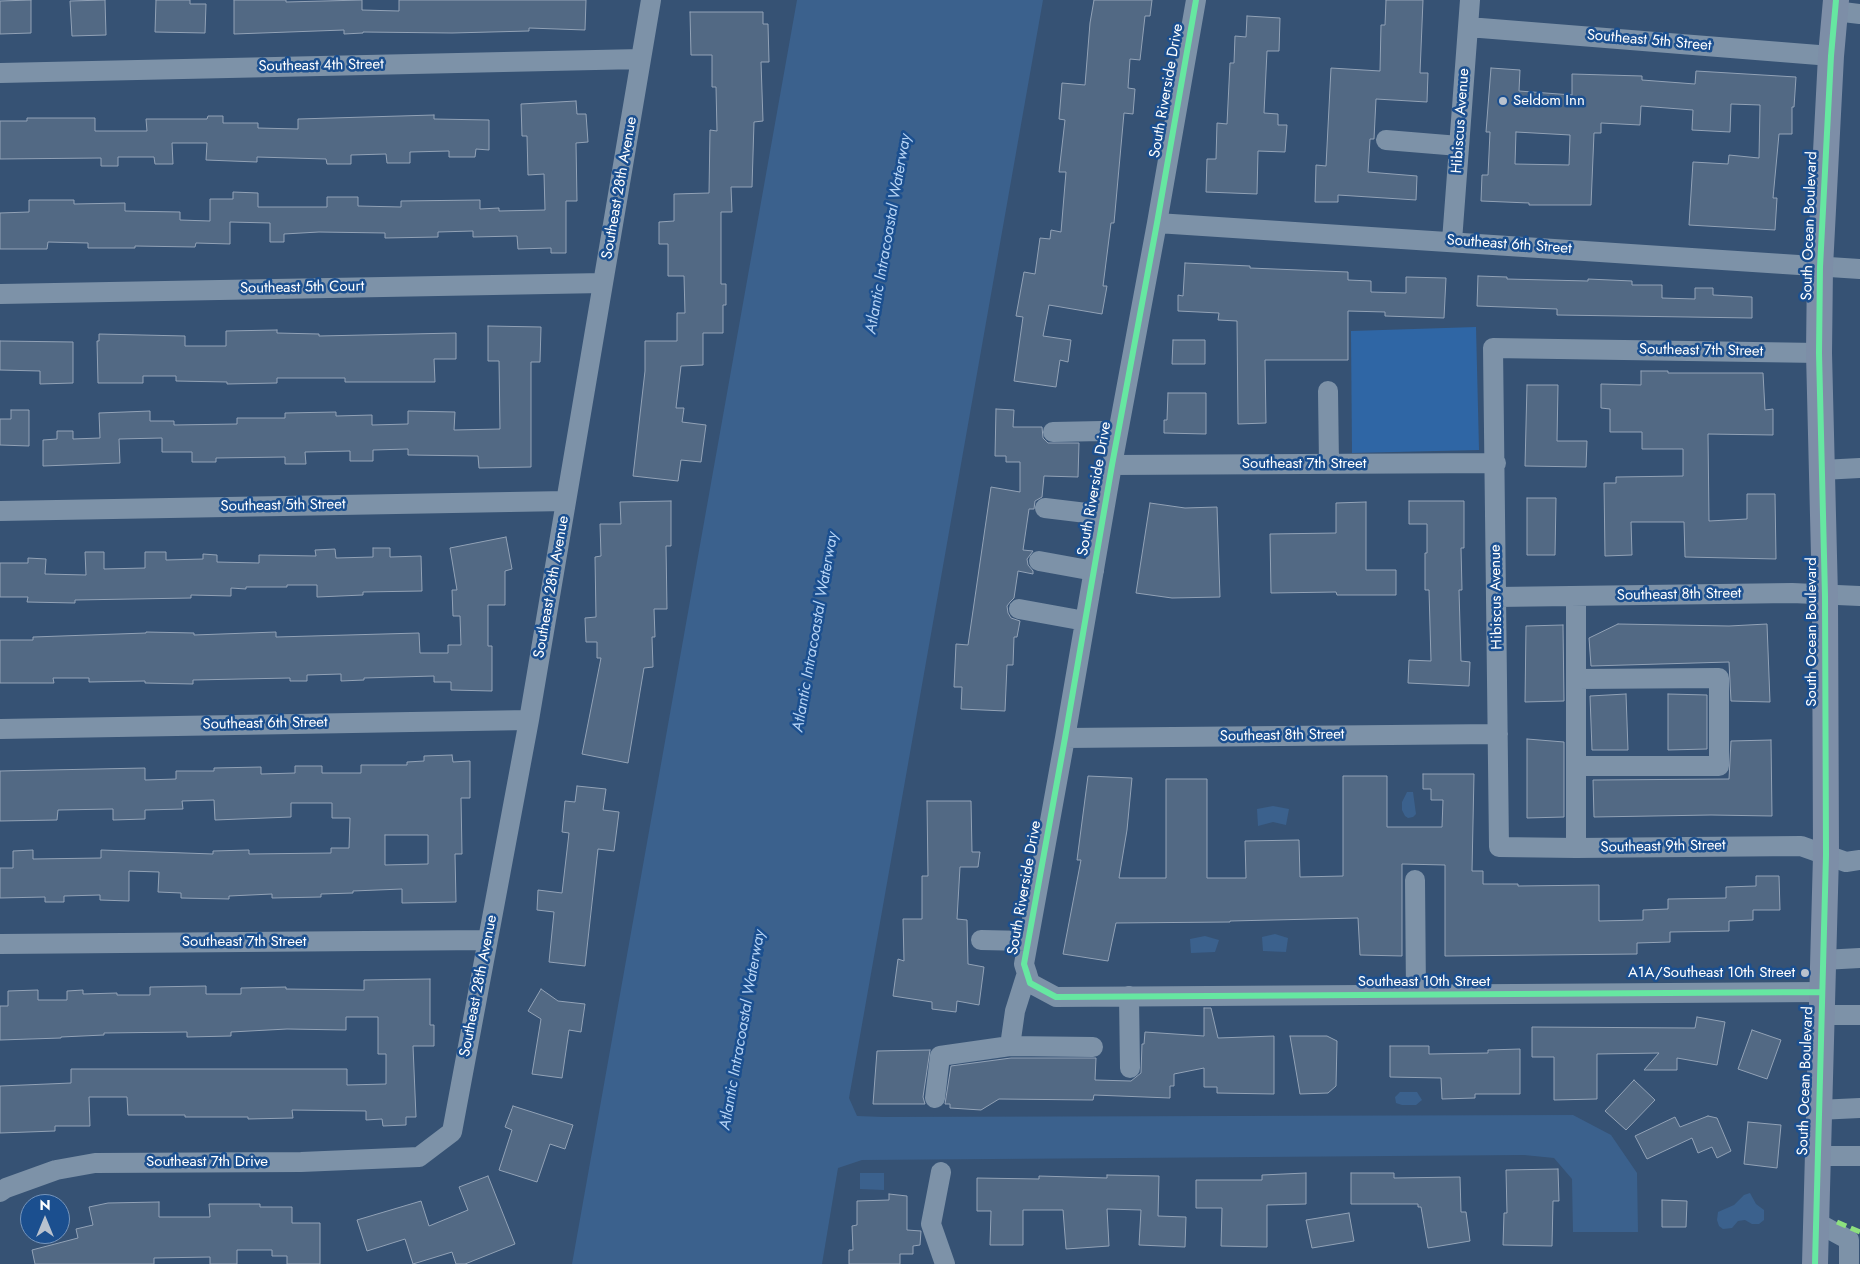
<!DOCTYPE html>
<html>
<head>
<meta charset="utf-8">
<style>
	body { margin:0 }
	#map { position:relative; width:1860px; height:1264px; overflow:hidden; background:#365274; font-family:Jost,sans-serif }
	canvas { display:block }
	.north { position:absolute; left:20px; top:1194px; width:50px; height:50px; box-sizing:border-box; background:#1b4f8f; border:1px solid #7695bc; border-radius:50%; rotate:0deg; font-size:14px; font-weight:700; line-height:20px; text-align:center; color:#fff }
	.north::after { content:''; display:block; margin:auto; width:18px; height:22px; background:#b9c2ce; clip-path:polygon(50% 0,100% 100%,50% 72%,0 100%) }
</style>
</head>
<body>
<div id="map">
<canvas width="1860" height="1264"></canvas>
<div class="north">N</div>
</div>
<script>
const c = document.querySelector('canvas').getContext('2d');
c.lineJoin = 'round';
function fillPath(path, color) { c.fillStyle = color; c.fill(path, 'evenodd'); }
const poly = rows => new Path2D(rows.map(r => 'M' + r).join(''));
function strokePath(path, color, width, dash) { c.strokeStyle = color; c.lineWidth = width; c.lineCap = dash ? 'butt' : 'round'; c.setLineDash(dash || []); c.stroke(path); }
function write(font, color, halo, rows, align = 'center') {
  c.font = font + ' Jost,sans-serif'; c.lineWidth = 5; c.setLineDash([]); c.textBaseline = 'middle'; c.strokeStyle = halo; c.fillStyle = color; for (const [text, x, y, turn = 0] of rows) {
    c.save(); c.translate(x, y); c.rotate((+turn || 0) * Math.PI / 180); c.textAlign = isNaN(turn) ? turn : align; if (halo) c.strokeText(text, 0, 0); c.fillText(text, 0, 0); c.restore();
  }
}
const green = poly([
	[1476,327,1479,450,1352,453,1351,331]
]);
const water = poly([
	[797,0,1043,0,849,1098,857,1116,883,1117,1573,1115,1611,1135,1637,1173,1638,1232,1573,1232,1572,1179,1554,1158,1524,1155,862,1160,838,1168,822,1264,572,1264],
	[1407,792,1413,792,1416,814,1413,817,1408,818,1405,816,1402,810,1402,802],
	[1273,806,1289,809,1286,825,1273,822,1258,826,1257,809],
	[1275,934,1288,938,1286,952,1263,951,1262,937],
	[1205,936,1219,940,1215,952,1191,953,1190,939],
	[1400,1092,1417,1092,1422,1100,1416,1105,1402,1105,1396,1103,1395,1097],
	[860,1173,884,1173,884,1190,860,1189],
	[1750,1193,1756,1204,1764,1210,1764,1220,1759,1224,1752,1224,1745,1220,1738,1221,1732,1228,1723,1229,1719,1226,1717,1220,1718,1212,1734,1205,1744,1195]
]);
const building = poly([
	[31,0,31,33,0,34,0,1,31,0],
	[105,0,106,35,72,36,70,1,105,0],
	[156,0,190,0,190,4,206,4,205,33,155,32,156,0],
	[234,0,286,0,286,2,362,0,362,10,399,11,399,0,586,0,585,30,529,28,529,31,452,33,363,32,363,33,344,34,344,30,234,34,234,0],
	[1094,0,1152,0,1150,16,1145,16,1140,60,1130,59,1128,88,1135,89,1133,114,1124,113,1114,223,1111,223,1103,286,1107,286,1102,314,1049,305,1043,336,1071,340,1068,362,1060,360,1056,387,1014,381,1023,317,1016,316,1024,272,1035,274,1040,238,1050,239,1051,230,1061,232,1066,172,1059,172,1065,120,1059,119,1062,83,1085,85,1090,23,1094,0],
	[1386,0,1423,0,1420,73,1428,73,1427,102,1376,99,1374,139,1370,139,1368,172,1417,176,1416,200,1338,195,1338,202,1315,202,1316,165,1326,166,1331,68,1380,71,1381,25,1385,25,1386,0],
	[690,12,763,12,763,24,768,24,769,62,761,62,763,121,754,122,752,187,731,187,732,212,721,212,721,284,726,284,726,305,723,305,723,333,703,333,703,365,681,366,676,408,684,408,682,422,706,425,701,462,681,460,678,481,633,476,645,371,645,341,677,341,677,313,685,313,684,276,668,276,668,244,659,244,659,222,674,221,674,194,709,193,710,130,717,131,716,87,712,87,712,55,691,55,690,12],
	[1247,16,1280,18,1279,51,1267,51,1264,113,1278,114,1278,125,1287,125,1285,152,1258,151,1257,194,1206,192,1207,159,1216,159,1217,123,1227,124,1230,63,1234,63,1235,36,1246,37,1247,16],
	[1491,68,1520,70,1519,91,1572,95,1572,74,1642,76,1642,80,1695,84,1696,71,1796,77,1794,107,1792,107,1792,134,1779,134,1773,198,1777,198,1775,230,1689,225,1693,162,1728,164,1729,155,1759,158,1760,105,1731,104,1730,132,1692,130,1693,110,1641,106,1640,125,1601,123,1601,133,1594,133,1591,205,1529,205,1529,203,1481,201,1482,175,1488,175,1490,132,1486,132,1491,68],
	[1516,132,1570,135,1569,165,1515,164,1516,132],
	[576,101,577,114,586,114,588,142,576,143,577,201,566,201,566,253,551,253,551,248,518,249,517,236,473,237,473,231,438,232,438,237,385,238,385,233,319,232,284,234,284,242,270,242,270,223,230,222,230,244,196,243,195,247,135,246,135,248,88,248,88,243,48,242,47,249,0,249,0,213,29,212,29,200,74,200,74,204,125,203,125,211,180,212,180,220,210,221,210,199,233,199,233,192,258,193,258,207,327,207,327,197,358,197,358,206,401,207,401,201,480,200,480,209,499,208,499,211,545,210,544,174,528,175,527,136,522,136,521,104,576,101],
	[434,115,434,119,489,120,489,150,476,149,475,157,449,157,449,151,410,152,410,163,387,163,386,154,351,155,351,164,327,164,326,159,257,157,257,162,206,160,207,143,172,143,173,164,155,164,154,157,118,157,118,166,101,166,101,158,0,159,0,121,27,121,27,118,95,118,95,131,147,131,146,119,207,119,208,116,223,116,223,123,258,123,258,128,298,129,298,119,434,115],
	[1185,263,1250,266,1250,268,1348,272,1348,280,1371,281,1371,292,1406,293,1406,277,1446,278,1444,318,1385,316,1385,312,1348,311,1348,360,1265,360,1266,423,1238,424,1237,321,1218,320,1219,313,1178,311,1178,295,1183,296,1185,263],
	[1478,276,1507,277,1507,279,1588,281,1588,279,1632,281,1632,285,1662,285,1662,298,1695,299,1695,288,1713,288,1713,295,1752,297,1752,318,1557,315,1557,309,1477,306,1478,276],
	[488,326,541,327,540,362,531,362,531,467,479,468,478,456,408,455,408,449,373,450,373,461,350,461,350,451,305,452,306,464,285,464,285,457,216,458,216,462,192,462,192,452,162,452,162,438,119,439,120,463,43,466,43,440,57,439,57,431,73,431,73,439,100,438,99,413,150,411,150,421,174,421,174,425,237,424,237,418,285,418,285,413,336,412,336,416,372,415,372,425,408,424,408,411,455,412,454,430,500,429,499,361,488,361,488,326],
	[277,330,277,333,319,334,319,336,456,333,456,359,434,359,435,382,345,382,345,378,277,378,277,383,227,384,227,382,176,381,176,376,143,376,143,383,98,383,97,341,99,341,99,334,185,336,185,346,226,346,226,331,277,330],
	[1173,340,1205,340,1205,364,1172,364,1173,340],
	[0,341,73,342,73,383,40,384,40,371,0,370,0,341],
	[1641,371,1668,371,1668,373,1763,373,1765,410,1773,409,1773,435,1708,434,1709,521,1747,519,1747,494,1775,494,1776,559,1685,557,1684,522,1631,522,1632,555,1605,556,1604,483,1616,483,1616,477,1683,476,1683,449,1642,449,1642,432,1610,432,1610,409,1601,408,1601,384,1641,385,1641,371],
	[1527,385,1558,385,1557,441,1587,441,1586,467,1525,466,1527,385],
	[1168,393,1206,393,1206,434,1164,433,1164,420,1167,420,1168,393],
	[996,409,1014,410,1013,427,1042,427,1043,438,1048,443,1079,443,1078,477,1044,476,1042,497,1035,501,1034,509,1029,509,1023,550,1033,551,1027,559,1028,565,1033,571,1033,574,1018,571,1014,598,1010,602,1007,606,1008,613,1011,618,1020,621,1017,637,1014,637,1013,665,1007,665,1005,711,961,709,962,687,954,687,956,644,968,645,991,487,1020,492,1020,462,1006,462,1006,456,995,456,996,409],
	[11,410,29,410,29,446,0,445,0,419,11,419,11,410],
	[1527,498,1556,498,1555,555,1527,555,1527,498],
	[671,501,671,546,666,546,667,609,654,609,655,637,652,637,653,667,644,668,628,763,582,754,601,658,597,658,597,642,586,642,585,618,596,617,595,557,601,556,600,524,621,524,620,502,671,501],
	[1409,501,1464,501,1464,548,1461,548,1462,590,1459,590,1461,661,1470,662,1469,686,1408,683,1409,660,1431,661,1429,590,1425,590,1425,553,1427,553,1427,524,1409,524,1409,501],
	[1366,502,1366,570,1396,570,1396,595,1337,595,1336,592,1271,593,1270,534,1336,533,1336,503,1366,502],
	[1150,503,1185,508,1217,507,1220,597,1172,598,1136,593,1150,503],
	[506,537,512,569,505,571,505,605,488,605,488,646,492,646,492,691,451,690,451,682,434,682,434,676,364,678,364,680,341,681,341,674,307,675,307,681,290,681,290,678,193,680,193,684,145,683,145,681,89,682,89,678,53,678,54,683,0,683,0,640,33,640,33,637,146,633,146,632,194,633,194,635,276,632,276,637,419,633,420,653,448,653,448,645,461,645,460,616,453,616,452,590,457,590,450,548,506,537],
	[373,548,390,548,390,557,421,556,422,591,363,592,363,595,317,597,317,585,287,585,287,587,246,587,246,589,231,588,231,596,191,595,191,598,75,600,75,603,27,602,28,597,0,597,0,563,28,563,28,558,46,559,45,574,86,575,85,552,104,552,104,569,145,568,145,552,166,552,166,560,203,559,203,554,217,555,217,562,259,563,259,555,316,556,315,550,335,549,336,558,373,557,373,548],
	[1618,624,1729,626,1767,624,1770,702,1731,701,1729,662,1591,666,1589,638,1618,624],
	[1563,625,1564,701,1525,702,1526,626,1563,625],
	[1626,694,1628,750,1592,750,1590,696,1626,694],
	[1668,694,1707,695,1707,749,1668,750,1668,694],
	[1527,739,1564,742,1564,817,1527,818,1527,739],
	[1771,740,1772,816,1711,815,1594,817,1593,780,1729,779,1731,741,1771,740],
	[452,755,453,762,470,761,470,798,461,798,462,854,455,854,456,902,402,903,402,889,353,891,353,893,321,894,321,897,272,898,272,894,229,896,229,899,181,898,181,893,158,892,159,872,129,871,129,901,100,900,100,895,64,896,64,902,45,902,45,897,0,898,0,868,13,868,13,851,33,850,33,859,101,858,101,850,213,854,213,851,249,850,249,854,331,853,331,848,349,848,350,818,332,818,332,803,291,803,291,817,215,820,214,800,182,801,183,809,145,810,145,819,113,820,113,809,58,810,57,820,0,821,0,771,145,768,145,780,176,779,176,771,214,771,214,768,261,767,261,774,295,773,295,766,322,766,322,773,361,773,361,765,407,765,407,762,424,761,424,756,452,755],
	[385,835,428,835,428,864,385,865,385,835],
	[1423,774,1474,774,1472,871,1483,871,1483,884,1518,884,1518,886,1599,885,1599,921,1643,920,1643,910,1668,909,1668,899,1726,898,1726,887,1756,886,1756,876,1779,876,1780,910,1753,910,1753,920,1729,921,1729,931,1670,932,1670,942,1637,943,1637,954,1445,956,1445,865,1402,864,1402,956,1360,955,1358,918,1230,921,1230,922,1116,923,1108,961,1063,954,1081,860,1077,860,1088,776,1132,778,1127,830,1119,878,1166,878,1166,779,1207,779,1207,878,1246,878,1245,841,1299,840,1300,877,1343,876,1343,776,1387,776,1387,827,1442,827,1443,800,1431,800,1431,789,1423,789,1423,774],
	[577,786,606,789,603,810,619,812,614,851,598,849,585,966,549,962,554,912,537,910,538,890,562,893,569,833,562,832,565,801,575,802,577,786],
	[927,801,971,801,972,852,980,852,978,867,960,867,957,919,967,920,968,964,984,967,979,1005,957,1001,956,1012,932,1009,932,1002,893,996,898,959,904,961,903,919,922,919,922,876,928,876,927,801],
	[430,979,430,1025,434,1025,434,1046,413,1046,416,1117,406,1117,406,1125,383,1126,382,1119,366,1120,366,1111,292,1110,293,1118,248,1119,248,1117,185,1117,185,1115,128,1115,127,1097,89,1097,90,1126,55,1126,55,1131,0,1133,0,1086,71,1083,71,1069,347,1069,347,1085,386,1084,386,1054,378,1054,378,1017,346,1017,346,1030,287,1029,231,1032,231,1036,187,1037,187,1032,104,1033,104,1035,61,1037,61,1038,0,1040,0,1006,8,1006,8,991,38,990,38,1000,67,1000,67,991,83,990,83,994,117,993,117,995,150,995,150,987,206,986,206,994,241,994,241,988,286,987,286,989,364,990,364,980,430,979],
	[541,989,558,1001,585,1004,581,1032,569,1030,562,1078,532,1074,541,1019,528,1011,541,989],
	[1204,1008,1211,1008,1218,1038,1274,1036,1274,1094,1217,1093,1217,1087,1204,1087,1204,1068,1174,1074,1174,1086,1170,1086,1170,1098,1094,1095,1093,1100,999,1099,981,1110,950,1108,950,1104,945,1104,951,1066,1011,1058,1096,1058,1095,1080,1131,1081,1141,1073,1142,1044,1144,1044,1145,1032,1204,1036,1204,1008],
	[1697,1017,1725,1022,1717,1065,1677,1058,1677,1070,1644,1070,1659,1053,1597,1054,1597,1099,1554,1100,1554,1057,1532,1057,1532,1027,1695,1028,1697,1017],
	[1752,1030,1781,1040,1767,1079,1738,1069,1752,1030],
	[1290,1036,1327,1036,1337,1041,1336,1086,1328,1093,1300,1094,1290,1036],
	[1390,1046,1429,1046,1429,1054,1488,1053,1488,1050,1520,1049,1520,1094,1475,1094,1475,1098,1442,1099,1441,1078,1390,1077,1390,1046],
	[930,1050,923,1097,925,1104,873,1104,877,1051,930,1050],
	[1634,1080,1655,1100,1626,1130,1605,1111,1634,1080],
	[513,1106,573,1125,565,1149,550,1144,537,1182,499,1170,512,1130,505,1127,513,1106],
	[1708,1116,1717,1118,1731,1151,1717,1158,1712,1147,1698,1153,1692,1138,1647,1159,1635,1136,1675,1117,1680,1127,1708,1116],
	[1748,1122,1781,1125,1777,1168,1744,1164,1748,1122],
	[1558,1169,1559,1201,1553,1201,1552,1246,1503,1245,1504,1213,1507,1213,1506,1170,1558,1169],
	[1306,1173,1306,1204,1267,1205,1267,1247,1221,1246,1222,1208,1196,1208,1196,1180,1262,1180,1262,1175,1306,1173],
	[1351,1173,1394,1173,1394,1178,1460,1177,1461,1212,1466,1212,1470,1241,1428,1248,1421,1207,1418,1207,1418,1204,1351,1204,1351,1173],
	[1107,1175,1159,1176,1158,1216,1186,1217,1185,1247,1139,1245,1141,1210,1107,1209,1109,1246,1066,1249,1063,1210,1023,1210,1023,1245,990,1245,991,1211,977,1211,977,1178,1039,1179,1039,1176,1107,1178,1107,1175],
	[488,1176,515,1244,465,1264,456,1264,452,1252,413,1264,405,1239,367,1251,357,1220,421,1201,429,1226,468,1210,459,1187,488,1176],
	[889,1194,907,1196,907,1230,921,1231,920,1245,913,1246,913,1254,900,1254,900,1264,849,1264,849,1250,853,1250,852,1226,857,1225,857,1201,889,1200,889,1194],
	[1662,1200,1687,1201,1686,1227,1662,1227,1662,1200],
	[159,1202,159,1217,210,1217,209,1204,260,1204,260,1207,292,1207,292,1223,320,1223,320,1264,287,1264,287,1256,272,1256,272,1250,237,1250,237,1264,210,1264,210,1257,154,1258,154,1264,35,1264,32,1250,78,1238,76,1229,93,1225,89,1207,108,1203,159,1202],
	[1349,1213,1354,1241,1312,1248,1306,1220,1349,1213]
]);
const minor = poly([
	[1196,0,1157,223,1112,465,1065,738,1024,964,1030,983,1056,997,1821,992],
	[1835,11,1860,14],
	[1468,27,1831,56],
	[0,73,641,59],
	[1386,140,1459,146],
	[1157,223,1860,269],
	[1452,241,1470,0],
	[0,294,603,283],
	[1819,353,1493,348,1499,847,1576,848,1801,846,1846,862,1860,860],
	[1328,391,1329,464],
	[1053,432,1102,431,1117,434],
	[1112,465,1496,463],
	[1822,470,1860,468],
	[1045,508,1103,515],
	[0,511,566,501],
	[1039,561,1094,571],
	[1576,596,1576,848],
	[1497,597,1792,593,1860,596],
	[1019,609,1085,621],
	[1577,679,1719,678,1719,766,1577,766],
	[0,729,529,720],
	[1065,738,1498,734],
	[1415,880,1416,994],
	[981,940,1028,941],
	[0,944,488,940],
	[1823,960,1860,958],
	[1027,973,1015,1011,1010,1046,1093,1047],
	[1129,996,1130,1068],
	[1821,1015,1860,1015],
	[935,1098,940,1056,1010,1046],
	[1818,1110,1860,1108],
	[1817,1156,1860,1156],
	[941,1172,931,1224,945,1264],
	[0,1192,6,1188,56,1170,95,1163,301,1162,419,1157,452,1132,529,720,651,0],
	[1816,1222,1849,1240,1849,1264]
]);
const major = poly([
	[1815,1264,1826,855,1825,596,1819,353,1820,267,1831,56,1836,0]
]);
const quiet = poly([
	[1837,1222,1860,1232]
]);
const cycleway = poly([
	[1196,0,1157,223,1112,465,1065,738,1024,964,1030,983,1056,997,1821,992],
	[1815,1264,1826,855,1825,596,1819,353,1820,267,1831,56,1836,0]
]);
const markers = [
	[1503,101,5,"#b9c2ce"],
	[1805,973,5,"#b9c2ce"]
];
const streetNames = [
	["Southeast 5th Street",1649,41,5],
	["Southeast 4th Street",321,66,-1],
	["South Riverside Drive",1167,91,-80],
	["Hibiscus Avenue",1461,121,-86],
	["Southeast 28th Avenue",620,188,-80],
	["South Ocean Boulevard",1810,226,-88],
	["Southeast 6th Street",1509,245,4],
	["Southeast 5th Court",302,288,-1],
	["Southeast 7th Street",1701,351,1],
	["Southeast 7th Street",1304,464],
	["South Riverside Drive",1095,489,-80],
	["Southeast 5th Street",283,506,-1],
	["Southeast 28th Avenue",552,587,-80],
	["Southeast 8th Street",1679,595,-1],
	["Hibiscus Avenue",1497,597,-91],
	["South Ocean Boulevard",1812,632,-90],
	["Southeast 6th Street",265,724,-1],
	["Southeast 8th Street",1282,736,-1],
	["Southeast 9th Street",1663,847,-1],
	["South Riverside Drive",1025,888,-80],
	["Southeast 7th Street",244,942],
	["Southeast 10th Street",1424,982],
	["Southeast 28th Avenue",479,986,-79],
	["South Ocean Boulevard",1806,1081,-88],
	["Southeast 7th Drive",207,1162]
];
const poiNames = [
	["Seldom Inn",1513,101],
	["A1A/Southeast 10th Street",1795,973,"right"]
];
const waterNames = [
	["Atlantic Intracoastal Waterway",889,234,-80],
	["Atlantic Intracoastal Waterway",816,632,-80],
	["Atlantic Intracoastal Waterway",743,1030,-80]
];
fillPath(green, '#2f66a5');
fillPath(water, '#3b618d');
fillPath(building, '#526984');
strokePath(building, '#92a2b6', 1);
strokePath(minor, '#7d92a8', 20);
strokePath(major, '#7d8ea7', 26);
strokePath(quiet, '#8de07e', 5, [10, 5]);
strokePath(cycleway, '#66e7a1', 6);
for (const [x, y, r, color] of markers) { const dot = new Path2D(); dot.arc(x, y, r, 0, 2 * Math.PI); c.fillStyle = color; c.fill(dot); strokePath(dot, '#1b4f8f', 2); }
write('15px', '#fff', '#1b4f8f', streetNames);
write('15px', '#fff', '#1b4f8f', poiNames, 'left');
write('italic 16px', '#b5d3f5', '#1b4f8f', waterNames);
</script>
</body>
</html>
